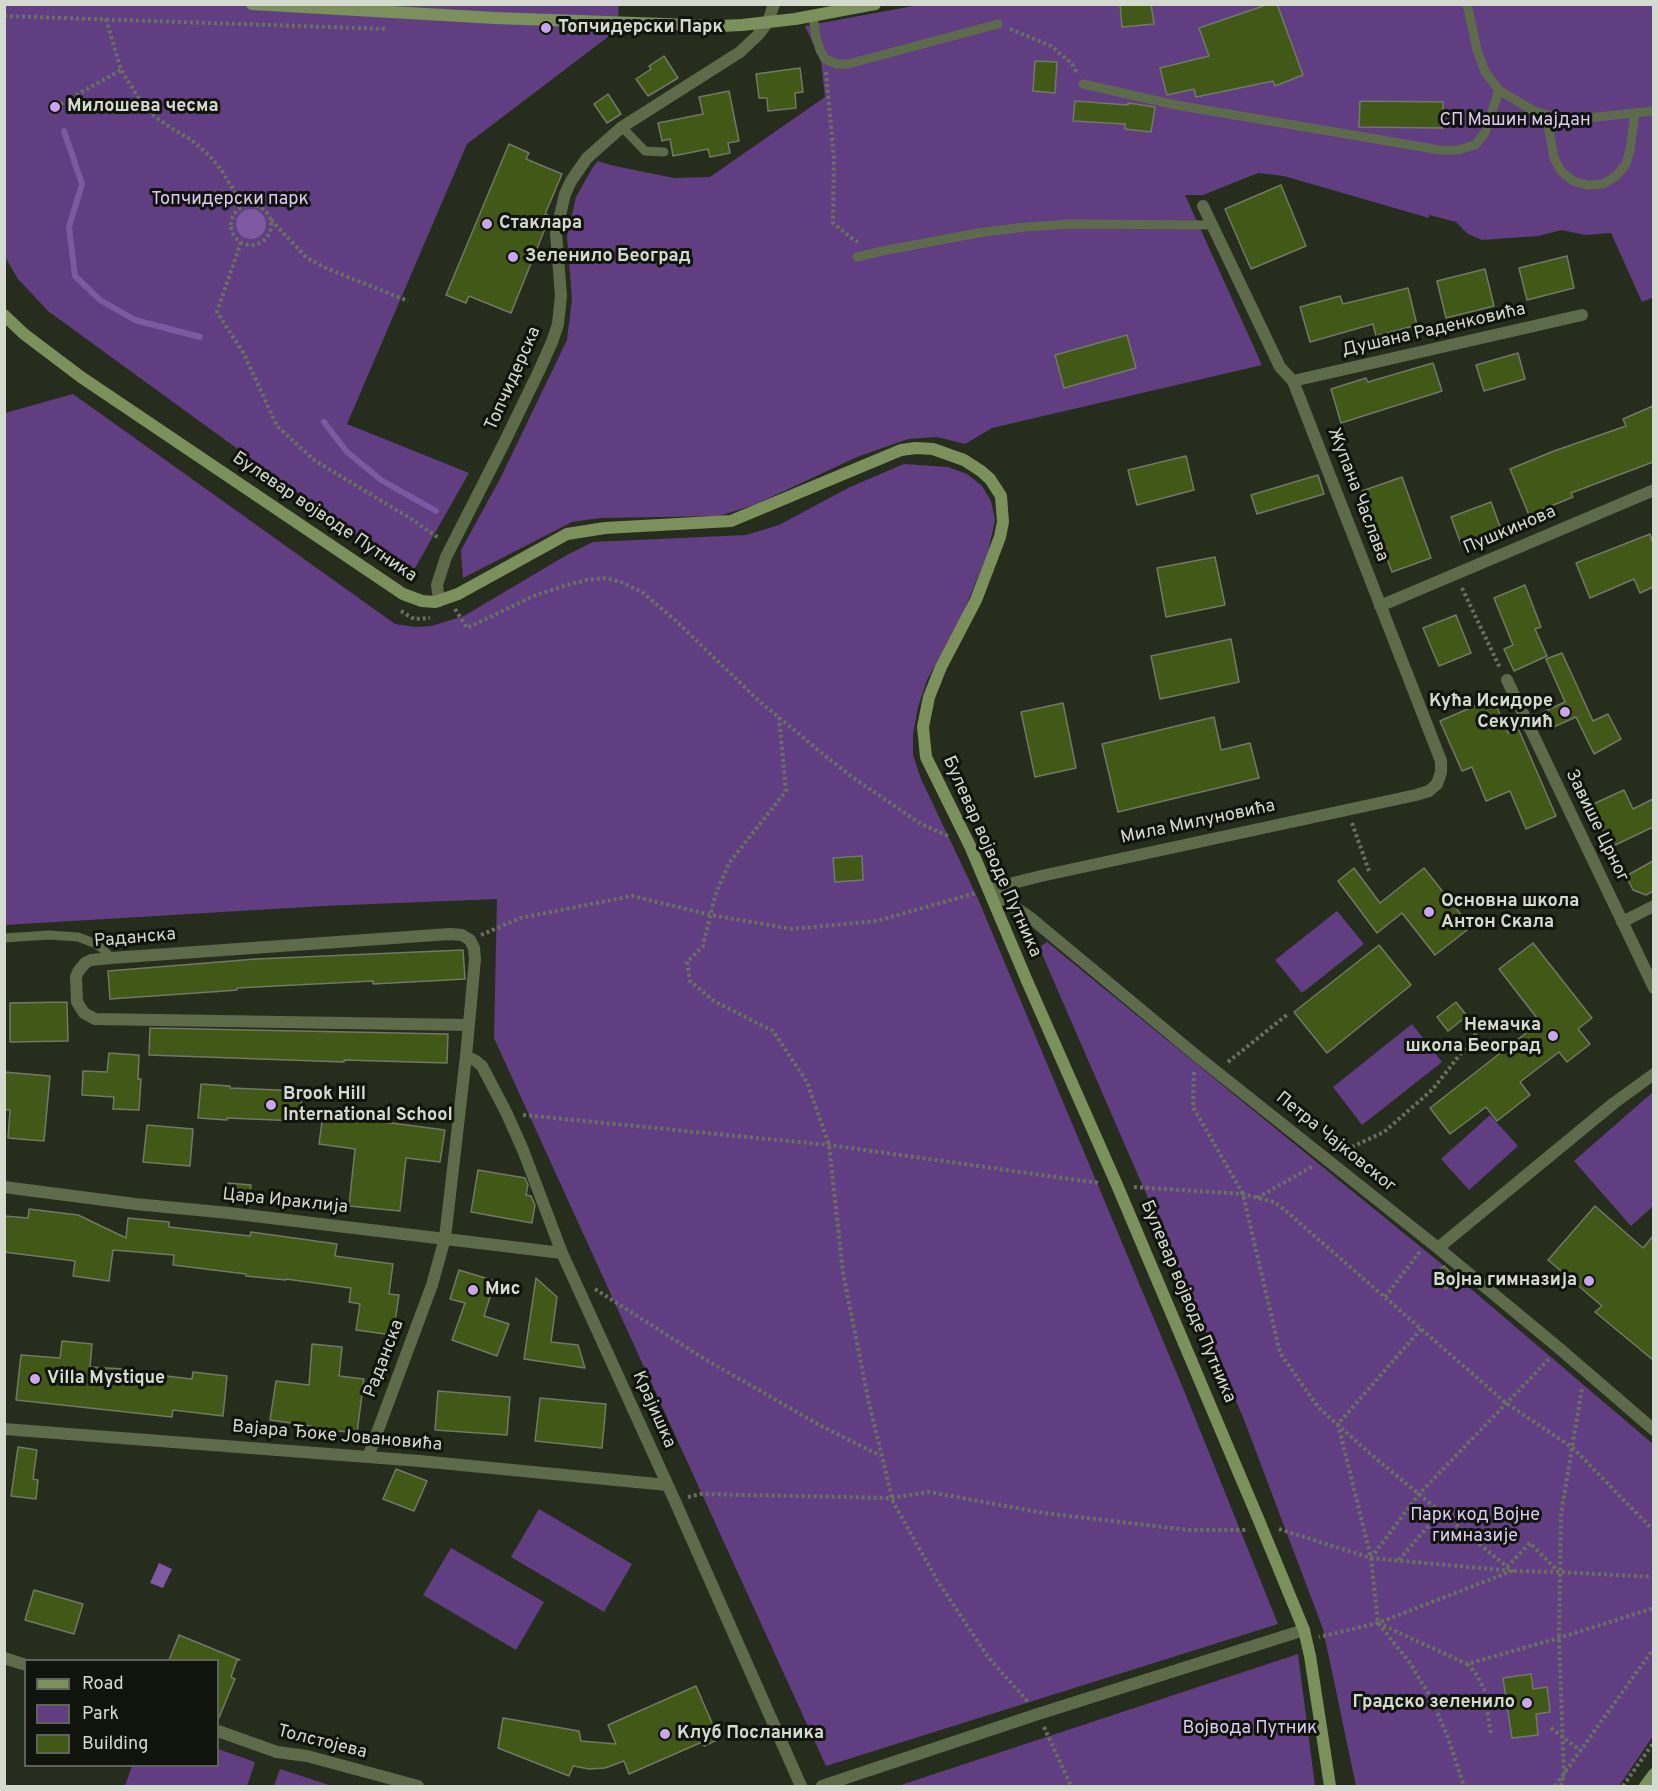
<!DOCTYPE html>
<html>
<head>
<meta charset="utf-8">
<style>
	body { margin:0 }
	#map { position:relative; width:1658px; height:1791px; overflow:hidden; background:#262d1c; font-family:Overpass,sans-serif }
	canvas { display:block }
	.frame { position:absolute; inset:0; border:6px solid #d5dacf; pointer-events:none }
	.legend { position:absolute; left:24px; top:1659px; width:195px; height:108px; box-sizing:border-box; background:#11140c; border:2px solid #5f635a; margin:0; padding:8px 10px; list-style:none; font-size:18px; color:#d5dacf }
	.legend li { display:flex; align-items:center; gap:12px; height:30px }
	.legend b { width:30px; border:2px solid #5f635a }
</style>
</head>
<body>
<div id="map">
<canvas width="1658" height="1791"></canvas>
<div class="frame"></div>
<ul class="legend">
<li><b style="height:8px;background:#7b905b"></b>Road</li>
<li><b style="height:16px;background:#613e82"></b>Park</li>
<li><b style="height:16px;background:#425817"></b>Building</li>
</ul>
</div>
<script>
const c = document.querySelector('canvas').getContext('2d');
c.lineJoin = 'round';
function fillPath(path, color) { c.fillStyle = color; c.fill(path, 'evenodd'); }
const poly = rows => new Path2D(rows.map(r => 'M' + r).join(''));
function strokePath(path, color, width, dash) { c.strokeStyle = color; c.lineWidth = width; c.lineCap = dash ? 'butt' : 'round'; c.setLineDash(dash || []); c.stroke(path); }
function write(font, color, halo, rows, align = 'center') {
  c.font = font + ' Overpass,sans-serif'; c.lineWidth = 6; c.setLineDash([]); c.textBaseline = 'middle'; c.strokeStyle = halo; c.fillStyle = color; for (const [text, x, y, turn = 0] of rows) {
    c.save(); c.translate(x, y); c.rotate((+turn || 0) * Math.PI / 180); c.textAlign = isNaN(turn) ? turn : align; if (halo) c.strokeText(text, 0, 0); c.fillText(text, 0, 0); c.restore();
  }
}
const green = poly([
	[924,4,1653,5,1654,297,1642,302,1611,233,1585,235,1562,230,1538,236,1482,240,1468,234,1456,222,1429,215,1429,218,1284,176,1258,173,1203,195,1185,195,1262,365,992,428,965,444,937,437,908,439,857,457,754,505,719,516,600,518,572,522,463,578,461,550,500,479,567,340,572,299,567,236,576,197,593,167,598,161,610,165,674,178,710,177,825,97,821,61,805,26],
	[5,5,619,5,617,30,467,144,347,424,469,473,411,575,48,311,18,279,5,257],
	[73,394,395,624,416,627,431,626,464,616,565,556,593,542,746,535,779,525,850,487,904,464,948,467,967,474,982,486,991,501,995,520,988,552,964,611,927,680,918,707,913,734,913,755,921,779,978,899,1185,1393,1278,1624,826,1766,494,1038,497,899,323,906,5,925,5,413],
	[1337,911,1364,944,1302,993,1275,960],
	[1047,942,1444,1266,1653,1444,1653,1736,1619,1786,1356,1786,1323,1629,1243,1417,1042,954,1041,946],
	[1412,1024,1442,1062,1362,1125,1333,1087],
	[1653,1092,1653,1206,1631,1226,1574,1161],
	[1490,1115,1518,1146,1469,1190,1441,1159],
	[539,1509,632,1564,604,1612,511,1557],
	[451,1548,544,1602,516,1650,423,1595],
	[1298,1654,1315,1786,898,1786],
	[218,1749,255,1762,247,1786,125,1786,132,1766,218,1766],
	[280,1769,332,1786,274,1786]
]);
const water = poly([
	'236 224a15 15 0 1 1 30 0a15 15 0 1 1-30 0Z',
	[159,1563,172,1569,163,1588,150,1583]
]);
const stream = poly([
	[64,131,82,184,69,227,75,276,100,300,135,320,200,337],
	[324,422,347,452,381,480,436,511]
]);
const building = poly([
	[1120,4,1151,4,1154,24,1122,27,1120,4],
	[1269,4,1277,4,1303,75,1275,86,1273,81,1196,97,1194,89,1167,95,1160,68,1209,56,1199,28,1269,4],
	[664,56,678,78,648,96,636,79,651,69,649,66,664,56],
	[1035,61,1057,62,1055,93,1033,91,1035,61],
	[800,68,803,92,795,93,796,108,768,111,767,98,759,98,756,74,800,68],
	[729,91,739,141,728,143,730,153,710,157,708,149,673,156,670,139,662,141,658,123,703,114,699,97,729,91],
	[608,94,621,114,607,123,594,104,608,94],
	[1075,101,1128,105,1128,103,1155,107,1151,132,1125,129,1125,124,1073,121,1075,101],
	[1360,101,1443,102,1443,128,1359,127,1360,101],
	[509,144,529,153,526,159,562,174,545,214,550,216,511,313,469,296,466,303,446,295,509,144],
	[1281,185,1306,246,1251,269,1225,209,1281,185],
	[1567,256,1574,288,1527,300,1519,268,1567,256],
	[1485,269,1494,306,1446,318,1437,281,1485,269],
	[1408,288,1417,325,1376,336,1373,324,1310,342,1300,307,1340,296,1343,304,1408,288],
	[1127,335,1136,368,1064,388,1055,355,1127,335],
	[1518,353,1525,379,1484,391,1476,365,1518,353],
	[1433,363,1442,391,1341,423,1331,389,1366,378,1368,382,1433,363],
	[1653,406,1653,462,1571,493,1573,497,1529,515,1510,469,1554,451,1626,426,1623,419,1653,406],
	[1186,456,1194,490,1137,505,1128,470,1186,456],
	[1318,475,1324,494,1257,514,1251,495,1318,475],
	[1402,477,1431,558,1392,572,1362,491,1402,477],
	[1491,502,1501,529,1461,544,1451,517,1491,502],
	[1650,534,1653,544,1653,587,1640,593,1634,579,1590,598,1576,563,1650,534],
	[1215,557,1225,605,1166,617,1157,568,1215,557],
	[1525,585,1541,627,1535,629,1547,656,1514,671,1504,649,1513,645,1494,598,1525,585],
	[1456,615,1471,653,1439,666,1423,628,1456,615],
	[1231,639,1239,682,1160,699,1151,656,1231,639],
	[1562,653,1593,721,1608,714,1621,739,1594,754,1576,717,1549,729,1541,713,1565,702,1546,659,1562,653],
	[1493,698,1508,733,1518,728,1556,816,1526,829,1510,791,1486,801,1472,767,1462,771,1440,721,1493,698],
	[1063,703,1076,768,1035,777,1021,712,1063,703],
	[1214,717,1221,750,1250,743,1259,778,1118,812,1102,744,1214,717],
	[1624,790,1633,809,1653,799,1653,827,1611,847,1591,805,1624,790],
	[862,856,863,880,835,882,833,858,862,856],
	[1653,861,1653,891,1646,895,1633,890,1626,876,1653,861],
	[1354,868,1380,903,1424,868,1471,927,1435,955,1402,913,1377,933,1338,881,1354,868],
	[1533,943,1592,1018,1578,1029,1590,1044,1567,1062,1559,1052,1520,1082,1530,1095,1497,1121,1486,1107,1450,1134,1430,1108,1540,1022,1499,969,1533,943],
	[1379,945,1411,985,1327,1053,1294,1012,1379,945],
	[463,950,465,979,373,984,373,981,237,988,237,990,225,991,110,999,108,971,256,959,463,950],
	[67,1002,68,1041,10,1042,10,1003,67,1002],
	[1456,1002,1467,1016,1448,1031,1437,1017,1456,1002],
	[150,1028,448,1034,447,1063,344,1060,344,1062,149,1055,150,1028],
	[109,1053,139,1055,138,1079,141,1079,139,1110,113,1109,114,1097,82,1095,83,1071,107,1072,109,1053],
	[4,1072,50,1076,44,1141,8,1138,10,1110,4,1110,4,1072],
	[201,1084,230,1086,230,1088,302,1091,300,1121,227,1118,227,1120,198,1118,201,1084],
	[323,1114,445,1130,440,1162,406,1158,400,1211,349,1206,355,1149,319,1144,323,1114],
	[147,1125,193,1129,190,1166,143,1162,147,1125],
	[478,1170,525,1178,528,1185,526,1195,531,1196,535,1205,532,1223,471,1212,478,1170],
	[228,1183,251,1185,249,1203,226,1201,228,1183],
	[1595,1206,1643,1248,1653,1236,1653,1360,1595,1312,1602,1306,1548,1260,1595,1206],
	[29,1209,78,1215,126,1238,128,1218,169,1222,169,1227,250,1236,251,1232,337,1244,335,1256,393,1264,389,1294,399,1295,393,1335,356,1330,360,1304,349,1302,351,1288,286,1279,286,1280,246,1276,246,1274,173,1265,174,1255,113,1250,109,1281,73,1276,75,1261,4,1252,4,1216,28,1218,29,1209],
	[1444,1266,1456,1278,1446,1289,1433,1277,1444,1266],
	[459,1270,495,1281,484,1316,509,1324,497,1356,452,1340,465,1303,450,1299,459,1270],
	[536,1278,557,1297,551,1342,578,1345,585,1368,524,1359,536,1278],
	[62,1341,92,1344,90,1367,124,1369,123,1371,192,1379,193,1372,227,1376,223,1416,173,1410,172,1417,16,1400,21,1355,60,1358,62,1341],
	[312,1344,342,1347,339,1376,364,1379,357,1433,312,1428,312,1426,270,1420,276,1381,309,1385,312,1344],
	[438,1391,510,1397,507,1435,435,1430,438,1391],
	[540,1398,606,1404,602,1448,535,1441,540,1398],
	[18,1447,37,1450,33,1479,38,1480,36,1499,11,1496,18,1447],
	[396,1469,427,1481,414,1511,383,1499,396,1469],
	[34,1590,83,1604,74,1634,25,1620,34,1590],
	[179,1635,240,1660,237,1660,231,1677,235,1679,218,1720,218,1660,169,1660,179,1635],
	[1531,1674,1533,1689,1547,1687,1550,1712,1536,1714,1538,1735,1512,1738,1503,1678,1531,1674],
	[696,1686,719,1739,704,1746,702,1742,629,1774,624,1761,605,1768,589,1769,573,1766,569,1776,498,1748,503,1718,579,1731,581,1741,616,1744,608,1725,696,1686]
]);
const path = poly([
	[4,16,388,29],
	[106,19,121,70,147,111,171,128,190,139,209,155,222,171,243,206],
	[1010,29,1051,46,1072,64,1077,73],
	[826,72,834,158,833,223,854,240,860,243],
	[55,107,121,70],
	'231 225a20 20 0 1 1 40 0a20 20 0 1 1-40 0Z',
	[271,220,307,258,328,269,408,301],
	[241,242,217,312,244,354,277,426,314,460,413,520,440,539],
	[1462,588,1500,668],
	[455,609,467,628,536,595,567,585,587,580,606,578,621,582,642,592,675,620,758,700,829,759,855,779,921,824,948,836],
	[401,611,414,619,430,618],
	[779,717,786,791,729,863,715,896,703,946,687,962,690,981,714,1001,773,1031,807,1082,829,1145,843,1273,869,1403,893,1502,937,1580,988,1657,1029,1703],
	[1352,823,1369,871],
	[481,935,520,918,632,896,711,915,792,929,876,921,976,893],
	[1228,1062,1288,1014],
	[1194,1072,1193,1107,1243,1194,1280,1353,1318,1407,1368,1452,1512,1571,1378,1623,1319,1637],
	[523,1115,829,1145,1099,1183],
	[1341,1152,1384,1132,1433,1089,1486,1021],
	[1134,1187,1243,1194,1274,1202,1286,1211,1506,1403,1573,1448,1654,1531],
	[1257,1198,1313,1166],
	[595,1289,703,1358,823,1427,881,1456],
	[1385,1297,1421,1250],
	[1421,1329,1338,1424,1371,1558,1378,1623,1410,1663,1431,1698,1447,1735,1464,1786],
	[688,1497,701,1494,891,1498,929,1492,1044,1513,1189,1530,1247,1530],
	[1279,1529,1371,1558,1512,1571,1559,1572,1654,1577],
	[1371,1558,1419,1494,1550,1358],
	[1399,1560,1441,1511],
	[1507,1567,1530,1543,1559,1572],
	[1378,1623,1467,1664,1559,1638,1654,1608],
	[1467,1664,1475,1672,1484,1689,1491,1734],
	[1044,1727,1071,1786],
	[1551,1728,1581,1751],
	[1555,1786,1654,1648],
	[1561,1786,1564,1775,1559,1638,1561,1514,1582,1388],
	[1623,1786,1654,1742]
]);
const lane = poly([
	[1467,4,1477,50,1485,72,1499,90,1515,100,1534,111,1559,118,1596,117,1654,111],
	[813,16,816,37,820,50,825,59,837,64,848,64,998,24],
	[1083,84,1176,105,1440,150,1458,150,1475,145,1485,133,1499,90],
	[1546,114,1554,158,1561,171,1573,181,1587,185,1603,184,1616,176,1626,164,1630,150,1635,113],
	[622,127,645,151,664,152],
	[857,257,882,251,978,233,1026,227,1069,224,1212,225],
	[4,938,49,935,78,937,94,943,103,949,111,958]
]);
const street = poly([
	[1293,381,1582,315],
	[439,601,437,585,446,557,504,443,539,371,552,342,558,324,561,296,556,233,565,194,571,181,587,158,622,127,740,52,757,36,768,22,774,4],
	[1380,606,1654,490],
	[1507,680,1654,988],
	[989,889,1041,876,1416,795,1429,791,1437,784,1441,772,1441,761,1293,381,1280,367,1203,206],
	[989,889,1032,919,1198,1057,1438,1248,1559,1348,1654,1430],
	[1622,922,1654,906],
	[466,1056,476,1061,482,1066,507,1114,523,1150,562,1253,674,1499,801,1786],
	[4,1187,135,1204,229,1213,562,1253],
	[1438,1248,1614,1103,1654,1074],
	[4,1429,420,1461,667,1485],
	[368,1457,432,1285,445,1238,466,1056,475,959,474,948,470,940,462,935,450,934,111,958,91,960,85,963,78,972,76,977,77,1002,84,1013,95,1019,468,1025],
	[4,1658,26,1665],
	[218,1731,277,1752,307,1756,418,1786],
	[822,1786,1038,1714,1304,1630]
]);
const secondary = poly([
	[252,4,495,18,720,26,742,25,795,19,875,4],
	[4,315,24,334,81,377,403,594,422,601,435,602,458,594,567,534,605,528,731,521,901,450,916,448,933,449,964,460,981,471,990,479,1001,496,1003,522,1000,537,976,600,941,667,929,697,923,727,926,757,970,846,1027,981,1117,1185,1260,1523,1304,1630,1310,1656,1330,1786],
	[1645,1786,1654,1774]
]);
const markers = [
	[546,28,6,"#c8a5ee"],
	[55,107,6,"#c8a5ee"],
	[487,224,6,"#c8a5ee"],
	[513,257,6,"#c8a5ee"],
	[1565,712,6,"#c8a5ee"],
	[1429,912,6,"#c8a5ee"],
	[1553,1036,6,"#c8a5ee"],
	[271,1105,6,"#c8a5ee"],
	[1589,1281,6,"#c8a5ee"],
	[473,1290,6,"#c8a5ee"],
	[35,1379,6,"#c8a5ee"],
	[1527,1703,6,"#c8a5ee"],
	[665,1734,6,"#c8a5ee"]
];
const poiNames = [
	["Топчидерски Парк",558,28],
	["Милошева чесма",67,107],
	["Стаклара",499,224],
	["Зеленило Београд",525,257],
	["Кућа Исидоре",1553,702,"right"],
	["Секулић",1553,723,"right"],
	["Основна школа",1441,902],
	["Антон Скала",1441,923],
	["Немачка",1541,1026,"right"],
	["школа Београд",1541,1047,"right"],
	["Brook Hill",283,1095],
	["International School",283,1116],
	["Војна гимназија",1577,1281,"right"],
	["Мис",485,1290],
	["Villa Mystique",47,1379],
	["Градско зеленило",1515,1703,"right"],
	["Клуб Посланика",677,1734]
];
const parkNames = [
	["СП Машин мајдан",1515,121],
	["Топчидерски парк",230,200],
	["Парк код Војне",1475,1516],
	["гимназије",1475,1537],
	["Војвода Путник",1250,1729]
];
const streetNames = [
	["Душана Раденковића",1434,331,-13],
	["Топчидерска",514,379,-66],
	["Жупана Часлава",1357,495,69],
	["Булевар војводе Путника",324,518,34],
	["Пушкинова",1510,531,-23],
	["Мила Милуновића",1198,823,-12],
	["Завише Црног",1596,826,64],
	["Булевар војводе Путника",991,857,66],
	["Раданска",135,939,-5],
	["Петра Чајковског",1335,1143,39],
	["Цара Ираклија",285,1202,6],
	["Булевар војводе Путника",1187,1302,67],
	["Раданска",385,1359,-69],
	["Крајишка",653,1410,66],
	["Вајара Ђоке Јовановића",337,1437,5],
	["Толстојева",322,1743,14]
];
fillPath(green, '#613e82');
fillPath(water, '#7e59a2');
strokePath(stream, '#7e59a2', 6);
fillPath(building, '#425817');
strokePath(building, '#717966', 1.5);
strokePath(path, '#697061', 4, [3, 3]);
strokePath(lane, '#5e6b4a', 9);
strokePath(street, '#5e6b4a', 12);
strokePath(secondary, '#7b905b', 12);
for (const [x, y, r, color] of markers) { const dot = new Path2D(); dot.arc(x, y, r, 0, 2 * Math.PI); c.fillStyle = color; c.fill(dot); strokePath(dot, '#11140c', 2); }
write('bold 18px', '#d5dacf', '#11140c', poiNames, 'left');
write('18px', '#dccaf2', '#11140c', parkNames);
write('18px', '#d5dacf', '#11140c', streetNames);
</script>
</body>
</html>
